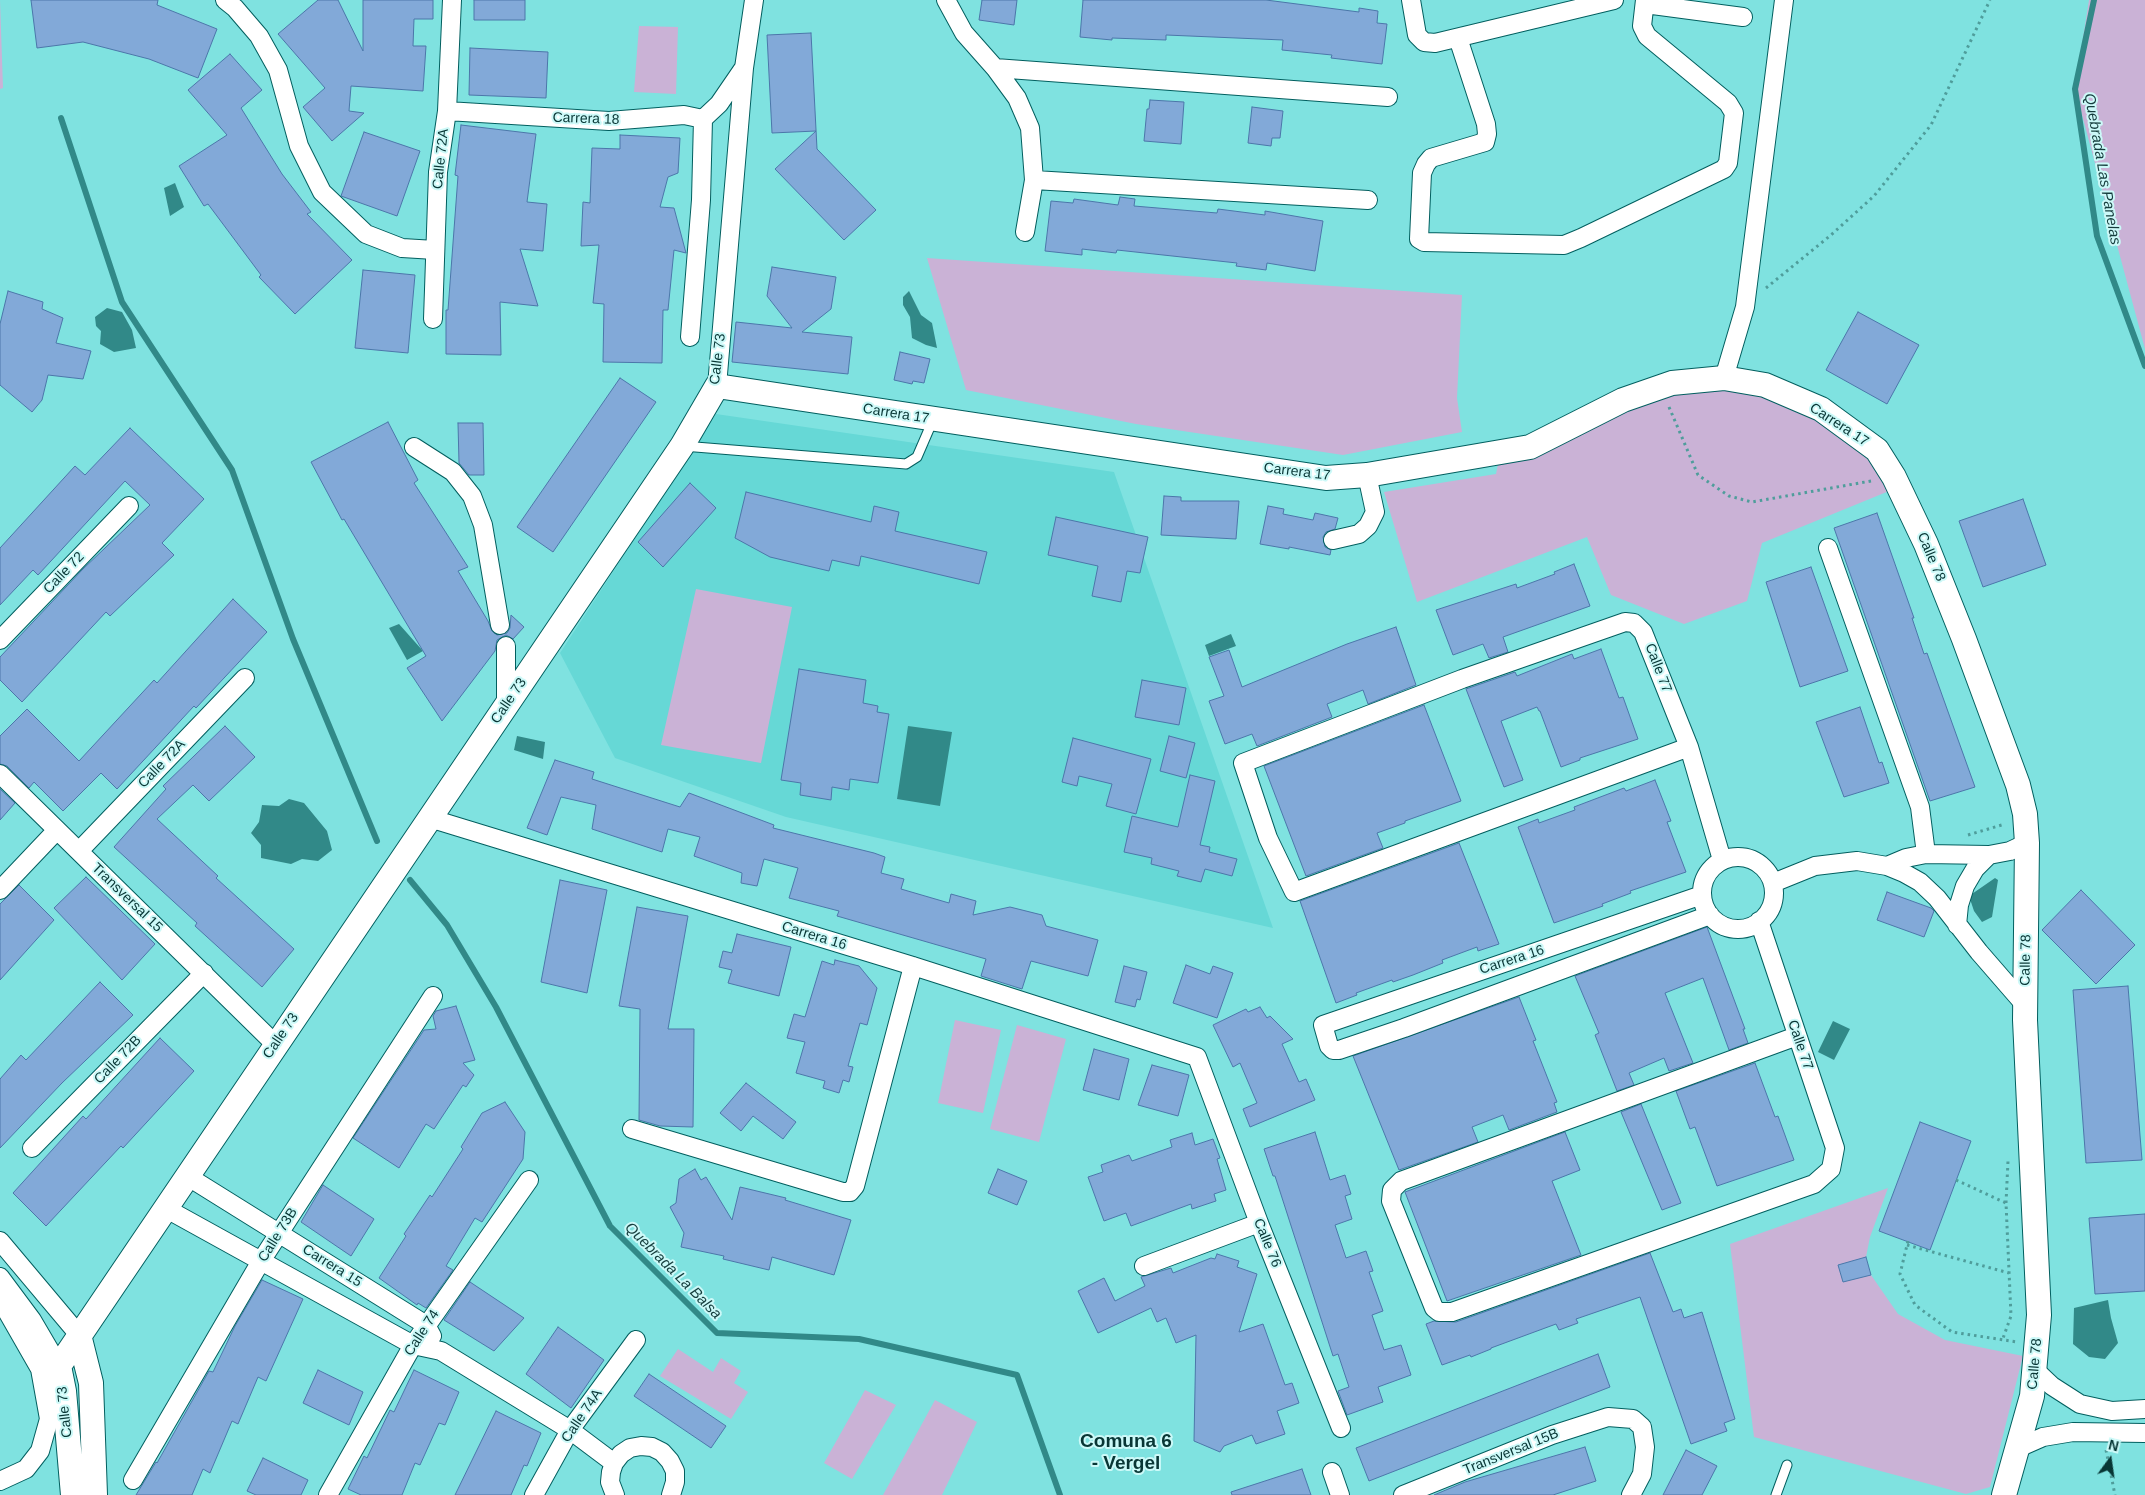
<!DOCTYPE html>
<html>
<head>
<meta charset="utf-8">
<style>
	body { margin:0 }
	#map { position:relative; width:2145px; height:1495px; overflow:hidden; background:#7fe2e0; font-family:Arial,sans-serif }
	canvas { display:block }
	.north { position:absolute; left:2085px; top:1435px; width:50px; height:50px; -webkit-text-stroke:4px #ccf9f8; paint-order:stroke; rotate:14deg; font-size:14px; font-weight:700; line-height:20px; text-align:center; color:#083635 }
	.north::after { content:''; display:block; margin:auto; width:18px; height:22px; background:#083635; clip-path:polygon(50% 0,100% 100%,50% 72%,0 100%) }
</style>
</head>
<body>
<div id="map">
<canvas width="2145" height="1495"></canvas>
<div class="north">N</div>
</div>
<script>
const c = document.querySelector('canvas').getContext('2d');
c.lineJoin = 'round';
function fillPath(path, color) { c.fillStyle = color; c.fill(path, 'evenodd'); }
const poly = rows => new Path2D(rows.map(r => 'M' + r).join(''));
function strokePath(path, color, width, dash) { c.strokeStyle = color; c.lineWidth = width; c.lineCap = dash ? 'butt' : 'round'; c.setLineDash(dash || []); c.stroke(path); }
function write(font, color, halo, rows, align = 'center') {
  c.font = font + ' Arial,sans-serif'; c.lineWidth = 4; c.setLineDash([]); c.textBaseline = 'middle'; c.strokeStyle = halo; c.fillStyle = color; for (const [text, x, y, turn = 0] of rows) {
    c.save(); c.translate(x, y); c.rotate((+turn || 0) * Math.PI / 180); c.textAlign = isNaN(turn) ? turn : align; if (halo) c.strokeText(text, 0, 0); c.fillText(text, 0, 0); c.restore();
  }
}
const built = poly([
	[716,414,1114,472,1273,928,786,817,615,758,560,653]
]);
const green = poly([
	[0,0,3,88,0,89],
	[2089,0,2145,0,2145,349,2075,89],
	[639,26,678,27,676,94,634,92],
	[927,258,1462,295,1457,398,1462,432,1343,455,1136,424,966,390],
	[1723,385,1764,392,1820,415,1872,458,1894,489,1762,543,1747,601,1684,624,1611,595,1587,537,1417,602,1384,492,1496,474,1499,459,1677,389],
	[696,589,792,607,761,763,661,745],
	[955,1020,1001,1030,983,1113,938,1103],
	[1017,1025,1066,1039,1039,1142,990,1129],
	[1888,1188,1870,1237,1866,1257,1838,1265,1843,1282,1871,1275,1898,1314,1945,1340,2023,1356,1990,1487,1966,1494,1754,1437,1730,1244],
	[678,1349,713,1372,721,1358,741,1371,734,1383,748,1392,731,1419,660,1376],
	[865,1390,896,1405,852,1479,824,1463],
	[935,1400,977,1422,942,1495,883,1495]
]);
const water = poly([
	[175,183,184,207,170,216,164,188],
	[909,291,921,315,932,323,937,348,926,345,912,338,910,317,903,305,903,297],
	[107,308,122,312,132,330,136,348,114,352,100,344,101,331,96,326,95,317],
	[399,624,423,651,407,660,389,628],
	[1231,634,1236,646,1209,656,1205,645],
	[908,726,952,732,940,806,897,799],
	[517,736,545,742,543,759,514,750],
	[289,799,304,803,327,831,332,850,318,861,302,859,291,864,261,858,261,845,251,833,259,822,262,805,279,806],
	[1995,878,1998,880,1992,917,1982,922,1974,911,1969,896],
	[1833,1021,1850,1029,1834,1060,1818,1052],
	[2108,1300,2111,1318,2118,1343,2105,1359,2089,1357,2073,1344,2074,1308]
]);
const stream = poly([
	[2094,0,2075,89,2097,236,2145,366],
	[61,118,122,302,232,470,293,639,377,841],
	[410,880,447,925,496,1007,610,1226,717,1333,859,1339,1017,1375,1060,1495]
]);
const building = poly([
	[31,0,158,0,157,5,217,29,198,78,149,59,83,42,37,48,31,0],
	[318,0,338,0,363,51,363,0,433,0,433,19,414,19,413,46,426,46,423,91,351,86,349,111,364,113,332,141,303,107,325,88,278,34,318,0],
	[474,0,525,0,525,20,474,20,474,0],
	[982,0,1017,0,1014,25,979,20,982,0],
	[1083,0,1266,0,1359,12,1359,8,1378,11,1377,23,1387,24,1382,64,1331,58,1332,55,1282,50,1283,40,1166,35,1166,40,1112,38,1112,40,1080,37,1083,0],
	[811,33,817,149,876,210,844,240,775,169,816,131,772,133,767,35,811,33],
	[470,48,548,52,546,98,469,95,470,48],
	[230,54,262,90,241,108,282,174,311,212,307,214,352,260,295,314,259,277,261,275,208,204,204,206,179,166,227,135,188,90,230,54],
	[1150,100,1184,102,1181,144,1144,141,1147,109,1149,109,1150,100],
	[1252,107,1283,111,1280,138,1272,138,1271,146,1248,143,1252,107],
	[461,125,536,134,527,202,547,204,543,251,520,249,538,306,500,302,501,355,446,354,446,310,448,310,458,176,455,175,461,125],
	[364,132,420,151,397,216,341,196,364,132],
	[620,135,680,138,678,173,668,177,660,207,674,208,686,253,674,250,668,310,663,310,662,363,603,362,604,304,593,303,599,245,581,246,583,202,590,203,592,148,620,149,620,135],
	[1120,197,1135,199,1134,206,1217,213,1218,209,1265,215,1265,211,1323,221,1315,271,1267,263,1266,270,1236,266,1237,263,1117,250,1116,253,1082,249,1082,255,1045,251,1051,201,1073,203,1074,199,1118,205,1120,197],
	[772,267,836,277,831,309,802,332,852,337,848,374,732,362,736,322,792,328,767,296,772,267],
	[363,270,415,275,408,353,355,348,363,270],
	[8,291,43,302,42,309,63,318,56,343,91,351,83,379,48,375,42,400,32,412,0,385,0,324,8,291],
	[1858,312,1919,345,1887,404,1826,370,1858,312],
	[900,352,930,359,924,383,913,381,912,384,894,380,900,352],
	[620,378,656,402,553,552,517,527,620,378],
	[388,422,418,480,414,483,468,567,458,571,488,621,492,631,497,635,507,633,510,628,511,615,524,627,513,639,506,635,497,640,495,651,442,721,407,668,426,656,344,519,342,520,311,462,388,422],
	[458,423,483,423,484,475,469,475,459,463,458,423],
	[130,428,204,499,162,543,174,555,110,616,106,612,22,702,0,680,0,657,83,569,150,505,125,481,38,575,33,570,0,605,0,548,75,466,85,475,130,428],
	[690,483,716,508,663,567,638,542,690,483],
	[746,492,871,522,874,506,899,512,895,531,987,552,979,584,861,556,859,566,832,560,829,571,770,557,735,538,746,492],
	[1164,496,1181,497,1181,501,1239,501,1236,539,1161,535,1164,496],
	[2023,499,2046,565,1983,587,1959,521,2023,499],
	[1268,506,1284,509,1283,514,1313,520,1315,513,1338,518,1335,529,1326,532,1323,537,1325,547,1331,550,1330,555,1289,547,1289,549,1260,544,1268,506],
	[1877,513,1914,618,1912,618,1924,654,1927,653,1975,787,1930,801,1834,528,1877,513],
	[1056,517,1148,537,1140,573,1127,571,1121,602,1092,596,1098,566,1048,555,1056,517],
	[1574,564,1590,606,1503,637,1508,652,1489,658,1483,644,1453,655,1436,610,1516,584,1517,588,1555,574,1554,572,1574,564],
	[1811,567,1848,671,1800,687,1766,582,1811,567],
	[233,599,267,632,196,708,194,706,117,789,101,773,63,811,34,782,29,788,7,766,0,764,0,736,27,709,79,761,154,680,157,683,233,599],
	[1396,627,1416,685,1368,704,1363,690,1327,704,1332,717,1257,746,1252,734,1225,744,1209,701,1224,696,1209,657,1229,650,1242,687,1347,644,1396,627],
	[1601,649,1619,698,1623,697,1638,739,1580,758,1580,760,1561,767,1540,711,1539,711,1537,707,1501,721,1523,780,1504,787,1466,689,1515,672,1517,676,1572,654,1574,659,1601,649],
	[799,669,866,680,863,703,878,706,877,712,889,714,878,783,850,779,849,790,832,787,831,800,800,795,801,783,781,780,799,669],
	[1142,680,1186,688,1179,725,1135,717,1142,680],
	[1424,705,1461,801,1405,821,1405,823,1377,833,1383,848,1306,876,1264,766,1424,705],
	[1860,707,1879,763,1882,762,1889,783,1844,797,1816,722,1860,707],
	[225,726,255,757,209,801,193,785,157,819,218,876,216,878,294,949,262,987,195,926,197,923,114,847,166,789,163,786,225,726],
	[1169,736,1195,743,1186,778,1160,771,1169,736],
	[1073,738,1151,759,1136,814,1106,806,1112,784,1079,776,1077,786,1062,782,1073,738],
	[555,760,594,772,592,779,680,807,689,793,774,825,773,828,874,853,885,857,881,873,904,879,901,889,949,903,951,894,976,901,973,915,1010,907,1042,915,1046,926,1098,940,1088,976,1031,961,1022,989,981,976,986,959,837,916,839,911,789,898,798,868,764,859,757,886,741,883,742,873,694,856,700,837,668,829,662,852,592,829,596,805,561,797,547,835,527,828,555,760],
	[1190,775,1215,781,1200,845,1210,847,1209,852,1237,859,1232,876,1205,869,1201,882,1177,876,1179,871,1151,864,1152,858,1124,852,1132,816,1178,827,1190,775],
	[1655,780,1671,821,1667,822,1686,872,1630,891,1631,893,1602,904,1603,906,1554,923,1518,827,1538,819,1539,823,1575,810,1574,807,1624,788,1626,791,1655,780],
	[0,789,15,803,0,820,0,789],
	[1459,843,1499,944,1478,951,1477,947,1442,960,1443,963,1413,975,1393,982,1392,980,1356,993,1357,995,1336,1003,1300,901,1459,843],
	[86,877,155,944,122,980,54,908,86,877],
	[560,880,607,890,587,993,541,982,560,880],
	[19,885,54,920,0,980,0,904,19,885],
	[2081,890,2135,945,2096,984,2042,930,2081,890],
	[1887,892,1931,908,1934,911,1924,937,1877,920,1887,892],
	[637,907,688,916,668,1029,694,1029,693,1127,660,1126,639,1120,640,1009,619,1006,637,907],
	[1707,927,1745,1029,1743,1029,1748,1043,1729,1050,1703,978,1665,993,1693,1063,1669,1071,1664,1058,1629,1073,1634,1085,1617,1091,1595,1035,1599,1033,1575,976,1707,927],
	[737,934,791,947,779,996,728,983,732,970,719,967,723,951,732,953,737,934],
	[835,960,859,966,877,988,867,1025,860,1023,848,1066,853,1067,849,1082,843,1080,839,1093,823,1088,825,1081,796,1073,805,1042,787,1038,794,1014,805,1017,822,961,834,965,835,960],
	[1186,965,1210,974,1213,966,1233,973,1217,1018,1173,1003,1186,965],
	[1124,966,1147,972,1140,1000,1137,999,1135,1007,1115,1002,1124,966],
	[100,982,133,1015,62,1083,0,1148,0,1079,21,1055,26,1060,100,982],
	[2128,986,2142,1160,2086,1163,2073,990,2128,986],
	[1519,997,1536,1040,1533,1041,1557,1102,1554,1103,1557,1112,1509,1130,1503,1115,1472,1127,1478,1142,1399,1170,1353,1056,1519,997],
	[456,1006,475,1060,463,1063,474,1075,466,1087,463,1085,434,1129,426,1124,399,1168,353,1138,424,1030,436,1029,433,1016,436,1011,456,1006],
	[1260,1007,1267,1018,1270,1016,1293,1039,1282,1044,1299,1082,1306,1079,1315,1100,1250,1127,1243,1109,1257,1103,1240,1063,1233,1067,1213,1025,1246,1009,1248,1012,1260,1007],
	[160,1038,194,1071,123,1148,121,1146,46,1226,13,1193,83,1116,86,1119,160,1038],
	[1094,1049,1129,1059,1119,1100,1083,1090,1094,1049],
	[1755,1063,1775,1117,1778,1116,1794,1160,1717,1186,1695,1127,1690,1129,1676,1091,1755,1063],
	[1152,1065,1189,1075,1178,1116,1138,1105,1152,1065],
	[746,1083,796,1122,783,1139,753,1116,741,1131,720,1113,746,1083],
	[505,1102,525,1132,523,1159,482,1222,475,1218,446,1266,453,1270,426,1308,418,1303,417,1305,379,1278,406,1236,404,1234,430,1195,432,1197,463,1149,461,1147,482,1113,505,1102],
	[1641,1104,1681,1203,1662,1210,1621,1112,1641,1104],
	[1920,1122,1971,1141,1930,1250,1879,1231,1920,1122],
	[1315,1132,1330,1180,1345,1175,1351,1194,1345,1196,1352,1219,1335,1225,1346,1258,1366,1251,1373,1271,1369,1272,1383,1311,1372,1315,1384,1350,1401,1345,1411,1375,1378,1387,1383,1402,1347,1415,1338,1391,1349,1387,1338,1354,1333,1356,1275,1176,1273,1176,1264,1149,1315,1132],
	[1565,1132,1580,1170,1552,1181,1581,1255,1447,1301,1405,1192,1565,1132],
	[1192,1133,1195,1145,1213,1139,1220,1158,1217,1159,1226,1190,1214,1194,1216,1201,1192,1209,1191,1204,1131,1226,1126,1213,1104,1221,1088,1177,1103,1172,1101,1165,1129,1155,1132,1161,1172,1147,1170,1140,1192,1133],
	[695,1169,701,1180,706,1177,732,1220,740,1187,786,1198,785,1200,851,1220,834,1275,772,1257,769,1270,723,1259,724,1256,681,1247,684,1233,670,1207,676,1203,679,1179,695,1169],
	[998,1169,1027,1181,1017,1205,988,1193,998,1169],
	[323,1185,374,1219,351,1256,301,1222,323,1185],
	[2145,1214,2145,1291,2095,1294,2089,1218,2145,1214],
	[1650,1253,1673,1312,1681,1309,1684,1318,1702,1312,1735,1419,1724,1423,1727,1431,1691,1444,1640,1297,1576,1319,1578,1323,1559,1330,1556,1324,1491,1348,1491,1349,1471,1357,1470,1355,1442,1365,1426,1324,1434,1321,1456,1322,1650,1253],
	[1217,1254,1239,1261,1237,1267,1257,1274,1239,1332,1263,1324,1285,1385,1292,1383,1299,1403,1277,1411,1285,1434,1256,1444,1252,1435,1224,1446,1220,1452,1194,1441,1196,1335,1176,1343,1166,1318,1157,1322,1151,1308,1098,1333,1078,1291,1104,1278,1115,1301,1145,1286,1141,1277,1171,1268,1173,1273,1211,1258,1215,1259,1217,1254],
	[1866,1257,1871,1275,1843,1282,1838,1265,1866,1257],
	[262,1280,303,1299,266,1381,258,1377,238,1424,232,1421,210,1473,203,1469,192,1495,136,1495,156,1462,157,1463,209,1371,213,1372,235,1326,262,1280],
	[470,1282,524,1318,494,1351,444,1320,470,1282],
	[558,1327,604,1360,571,1408,526,1374,558,1327],
	[1598,1354,1610,1387,1369,1481,1356,1448,1598,1354],
	[318,1370,363,1392,349,1425,303,1403,318,1370],
	[414,1370,459,1392,445,1425,439,1423,420,1465,415,1463,402,1495,361,1495,348,1489,364,1456,367,1458,390,1410,394,1412,414,1370],
	[649,1374,726,1426,711,1448,634,1396,649,1374],
	[496,1411,541,1433,527,1466,524,1465,511,1495,455,1495,496,1411],
	[1585,1447,1596,1481,1553,1495,1434,1495,1465,1482,1585,1447],
	[1686,1450,1717,1466,1702,1495,1663,1495,1686,1450],
	[263,1458,308,1480,301,1495,256,1495,247,1491,263,1458],
	[1302,1469,1311,1495,1232,1495,1231,1492,1302,1469]
]);
const path = poly([
	[1766,288,1831,235,1874,196,1931,125,1990,0],
	[1669,407,1698,475,1729,496,1752,502,1871,481],
	[1968,835,2005,824],
	[1956,1180,2006,1203,2011,1316,2002,1341],
	[2006,1203,2008,1161],
	[1908,1241,1900,1274,1915,1305,1952,1332,2017,1342],
	[1907,1245,2009,1273],
	[2106,1450,2115,1495]
]);
const lane = poly([
	[683,446,906,464,917,457,933,420],
	[1776,1495,1787,1465]
]);
const street = poly([
	[225,0,235,8,259,36,278,70,299,146,322,192,366,234,402,248,435,250],
	[946,0,964,33,995,68,1017,98,1030,128,1034,180,1025,232],
	[1411,0,1417,35,1424,42,1435,43,1614,0],
	[1645,4,1743,17],
	[1458,38,1486,124,1487,134,1485,142,1431,158,1426,164,1422,173,1419,239,1424,242,1564,245,1581,238,1724,169,1728,163,1734,113,1728,103,1647,36,1642,26,1645,0],
	[995,68,1388,97],
	[447,111,609,121,684,115,703,119,719,104,743,69],
	[1034,180,1368,200],
	[433,319,438,172,447,111,452,0],
	[690,337,701,200,703,119],
	[1724,378,1745,307,1784,0],
	[717,386,744,68,754,0],
	[414,447,453,472,472,496,483,525,500,625],
	[1333,540,1359,534,1368,526,1375,512,1367,475],
	[1828,548,1920,807,1926,854],
	[0,640,129,506],
	[506,646,506,705],
	[1689,747,1294,892,1268,838,1243,763,1462,679,1625,622,1634,623,1643,632,1689,747,1722,860],
	[0,774,276,1045],
	[429,818,913,966,1197,1057,1259,1223,1341,1428],
	[79,851,245,678],
	'1702 893a36 36 0 1 1 72 0a36 36 0 1 1-72 0Z',
	[1887,866,1906,858,1926,854,1989,855,2010,851,2027,843],
	[1773,883,1815,866,1857,861,1887,866,1904,873,1920,882,1937,898,1979,952,2025,1005],
	[0,890,57,830],
	[1702,895,1323,1025,1329,1046,1333,1050,1339,1050,1404,1028,1710,915],
	[1759,921,1835,1148,1831,1169,1814,1184,1452,1312,1439,1312,1434,1308,1391,1201,1392,1190,1401,1181,1797,1036],
	[1957,925,1959,905,1965,886,1975,869,1989,855],
	[632,1129,843,1192,850,1192,855,1186,913,966],
	[32,1148,204,973],
	[187,1176,426,1325,432,1336],
	[165,1208,413,1345,441,1351,570,1430,614,1463],
	[0,1241,79,1335],
	[1144,1266,1259,1223],
	[0,1277,32,1320,59,1366],
	[0,1299,40,1369,49,1419,40,1451,26,1469,0,1481],
	[2034,1369,2052,1386,2080,1404,2112,1411,2145,1409],
	[2018,1448,2043,1437,2073,1432,2145,1433],
	[1332,1472,1340,1495],
	[133,1480,261,1261,433,996],
	[328,1495,413,1345,529,1180],
	[534,1495,570,1430,636,1340],
	[615,1495,610,1482,611,1472,614,1463,621,1454,630,1448,641,1446,652,1447,662,1452,670,1461,675,1471,675,1482,671,1495],
	[1403,1495,1552,1435,1608,1417,1633,1419,1642,1427,1645,1447,1642,1474,1631,1495]
]);
const secondary = poly([
	[79,1335,91,1383,95,1495],
	[73,1495,64,1391,59,1366,682,446,717,386,1326,478,1367,475,1530,447,1623,400,1672,383,1724,378,1765,385,1821,409,1877,450,1894,477,1926,544,1964,639,2018,785,2025,814,2027,843,2025,1020,2039,1315,2032,1396,2004,1495]
]);
const streetNames = [
	["Carrera 18",586,119,2],
	["Calle 72A",441,159,-84],
	["Calle 73",718,359,-83],
	["Carrera 17",896,414,9],
	["Carrera 17",1839,425,33],
	["Carrera 17",1297,472,7],
	["Calle 78",1931,557,67],
	["Calle 72",64,573,-46],
	["Calle 77",1658,668,69],
	["Calle 73",509,701,-56],
	["Calle 72A",162,764,-46],
	["Transversal 15",127,898,44],
	["Carrera 16",814,936,17],
	["Carrera 16",1512,960,-18],
	["Calle 78",2026,960,-89],
	["Calle 73",281,1036,-56],
	["Calle 77",1800,1045,71],
	["Calle 72B",118,1060,-46],
	["Calle 73B",278,1235,-58],
	["Calle 76",1267,1243,68],
	["Carrera 15",332,1266,32],
	["Calle 74",422,1333,-57],
	["Calle 78",2035,1364,-85],
	["Calle 73",65,1412,-96],
	["Calle 74A",582,1416,-56],
	["Transversal 15B",1511,1452,-22]
];
const waterNames = [
	["Quebrada Las Panelas",2102,169,80],
	["Quebrada La Balsa",673,1271,45]
];
const districtNames = [
	["Comuna 6",1126,1442],
	["- Vergel",1126,1464]
];
fillPath(built, '#66d8d6');
fillPath(green, '#cab2d6');
fillPath(water, '#318988');
strokePath(stream, '#318988', 6);
fillPath(building, '#82a9d8');
strokePath(building, '#4c76a9', 1);
strokePath(lane, '#025f5f', 11);
strokePath(street, '#025f5f', 20);
strokePath(secondary, '#025f5f', 26);
strokePath(path, '#4f9d9b', 3, [2.5, 4]);
strokePath(lane, '#fff', 9);
strokePath(street, '#fff', 18);
strokePath(secondary, '#fff', 24);
write('14px', '#083635', '#ccf9f8', streetNames);
write('italic 15px', '#153d3d', '#ccf9f8', waterNames);
write('bold 19px', '#083635', '#ccf9f8', districtNames);
</script>
</body>
</html>
